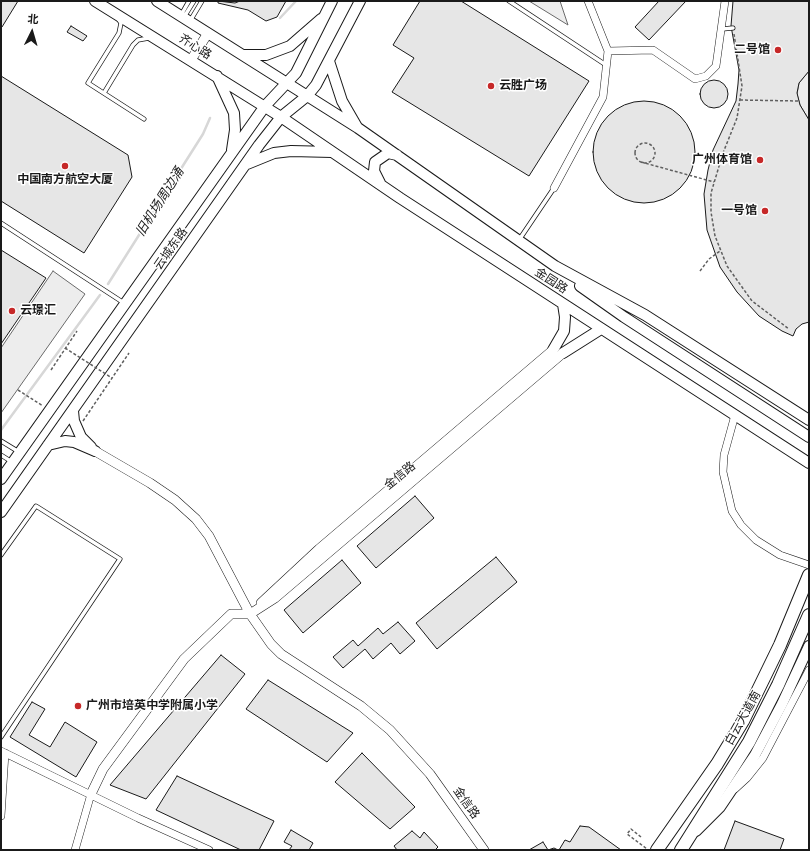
<!DOCTYPE html>
<html>
<head>
<meta charset="utf-8">
<style>
	body { margin:0 }
	#map { position:relative; width:810px; height:851px; overflow:hidden; background:#fff; font-family:Karla,"Noto Sans SC",sans-serif }
	canvas { display:block }
	.frame { position:absolute; inset:0; border:2px solid #1a1a1a; pointer-events:none }
	.north { position:absolute; left:12px; top:12px; width:40px; height:40px; -webkit-text-stroke:3px #fff; paint-order:stroke; rotate:5deg; font-size:11px; font-weight:700; line-height:16px; text-align:center; color:#1a1a1a }
	.north::after { content:''; display:block; margin:auto; width:14px; height:18px; background:#1a1a1a; clip-path:polygon(50% 0,100% 100%,50% 72%,0 100%) }
</style>
</head>
<body>
<div id="map">
<canvas width="810" height="851"></canvas>
<div class="frame"></div>
<div class="north">北</div>
</div>
<script>
const c = document.querySelector('canvas').getContext('2d');
c.lineJoin = 'round';
function fillPath(path, color) { c.fillStyle = color; c.fill(path, 'evenodd'); }
const poly = rows => new Path2D(rows.map(r => 'M' + r).join(''));
function strokePath(path, color, width, dash) { c.strokeStyle = color; c.lineWidth = width; c.lineCap = dash ? 'butt' : 'round'; c.setLineDash(dash || []); c.stroke(path); }
function write(font, color, halo, rows, align = 'center') {
  c.font = font + ' Karla,"Noto Sans SC",sans-serif'; c.lineWidth = 3; c.setLineDash([]); c.textBaseline = 'middle'; c.strokeStyle = halo; c.fillStyle = color; for (const [text, x, y, turn = 0] of rows) {
    c.save(); c.translate(x, y); c.rotate((+turn || 0) * Math.PI / 180); c.textAlign = isNaN(turn) ? turn : align; if (halo) c.strokeText(text, 0, 0); c.fillText(text, 0, 0); c.restore();
  }
}
const built = poly([
	[529,1,560,1,568,25,529,1],
	[809,71,809,120,800,105,797,94,799,83,809,71],
	[53,271,85,294,1,413,1,348,53,271]
]);
const stream = poly([
	[280,18,296,1],
	[108,284,203,134,210,118],
	[1,430,100,295]
]);
const building = poly([
	[1,1,18,1,2,27,1,26,1,1],
	[218,1,235,3,240,1,286,1,277,17,266,21,248,10,218,3,218,1],
	[420,1,461,1,589,81,529,176,392,92,414,58,393,45,420,1],
	[659,1,686,1,649,40,635,27,659,1],
	[733,1,809,1,809,71,799,83,797,93,800,105,809,120,809,322,802,324,796,329,793,336,782,331,759,316,737,292,720,267,707,230,704,194,708,170,713,150,736,101,738,84,739,70,731,26,733,1],
	[71,26,87,36,83,41,67,32,71,26],
	[1,76,128,155,132,177,84,253,1,201,1,76],
	'700 94a14 14 0 1 1 28 0a14 14 0 1 1-28 0Z',
	'593 152a51 51 0 1 1 102 0a51 51 0 1 1-102 0Z',
	[1,250,46,278,1,344,1,250],
	[415,496,434,518,376,568,357,546,415,496],
	[496,557,517,582,437,649,416,623,496,557],
	[342,560,361,583,303,633,284,610,342,560],
	[398,622,415,641,400,654,391,643,373,659,365,649,343,668,333,657,353,640,358,646,378,628,383,634,398,622],
	[221,655,245,674,146,799,110,785,221,655],
	[268,680,353,733,327,762,246,709,268,680],
	[32,702,45,709,29,735,50,747,65,722,97,742,76,777,10,737,32,702],
	[362,753,415,807,390,829,335,782,362,753],
	[177,776,274,821,259,850,241,850,156,810,177,776],
	[735,821,784,839,780,850,724,850,735,821],
	[580,826,589,827,621,850,559,850,565,840,570,842,580,826],
	[291,830,313,843,309,850,289,850,292,846,284,842,291,830],
	[412,831,420,838,424,832,438,847,435,850,397,850,394,846,412,831],
	[543,842,548,850,554,848,558,850,529,850,543,842]
]);
const path = poly([
	[734,34,742,86,737,118,723,153,711,193,711,212,715,236,727,266,752,301,789,329],
	[740,100,799,101],
	'635 153a10 10 0 1 1 20 0a10 10 0 1 1-20 0Z',
	[641,162,714,182],
	[700,271,709,259,720,251],
	[51,370,77,331],
	[18,390,43,406],
	[83,421,129,353],
	[641,837,631,829,627,834,647,849]
]);
const service = poly([
	[509,1,606,65],
	[181,15,189,1],
	[184,17,194,1],
	[119,20,121,23,119,33,88,83,144,119],
	[190,21,202,1],
	[722,29,733,28],
	[104,93,133,45,138,40,149,38],
	[1,223,124,303],
	[519,240,554,188],
	[1,441,19,452],
	[1,455,12,462],
	[1,555,36,506,120,559,1,737]
]);
const minor = poly([
	[608,51,653,50,695,79,706,76,716,66,725,1],
	[554,188,603,97,608,51,588,1],
	[735,415,724,455,723,472,732,511,741,525,756,540,780,555,809,565],
	[1,751,138,818,209,850],
	[735,789,747,778,763,758,809,670],
	[1,816,5,753],
	[75,850,91,794]
]);
const tertiary = poly([
	[191,60,208,33],
	[95,451,150,483,175,500,196,519,209,536,250,614,271,644,281,654,361,706,390,730,430,774,484,850],
	[261,603,319,549,553,350],
	[250,614,275,598,563,353],
	[91,794,103,769,184,659,231,614,250,614]
]);
const secondary = poly([
	[95,1,281,117,400,198,809,463],
	[157,1,358,128,555,266,645,315,809,420],
	[243,55,266,55,290,46,321,19],
	[329,61,342,101,357,127],
	[217,76,234,113,235,130,232,150],
	[247,164,274,153,291,151,332,152],
	[380,183,374,171,375,162,388,153,397,155],
	[580,286,624,317,809,437],
	[553,350,564,331,565,317,563,304],
	[563,353,601,329],
	[73,411,74,421,81,437,91,447],
	[48,445,65,441,74,442,95,451],
	[1,479,265,106,296,73,332,1],
	[1,512,259,145,281,117,307,96,316,85,360,1],
	[696,831,720,807,755,755,782,704,809,646]
]);
const trunk = poly([
	[657,850,717,764,743,721,780,645,809,575],
	[681,850,749,742,778,685,809,615]
]);
const pathBridge = poly([
	[65,348,112,378]
]);
const markers = [
	[778,50,4,"#c62828"],
	[491,86,4,"#c62828"],
	[760,160,4,"#c62828"],
	[65,166,4,"#c62828"],
	[765,211,4,"#c62828"],
	[12,311,4,"#c62828"],
	[78,706,4,"#c62828"]
];
const streetNames = [
	["齐心路",195,47,32],
	["云城东路",171,249,-55],
	["金园路",551,281,33],
	["金信路",400,476,-39],
	["白云大道南",743,718,-61],
	["金信路",466,803,55]
];
const poiNames = [
	["二号馆",770,50],
	["云胜广场",499,86,"left"],
	["广州体育馆",752,160],
	["中国南方航空大厦",65,180,"center"],
	["一号馆",757,211],
	["云璟汇",20,311,"left"],
	["广州市培英中学附属小学",86,706,"left"]
];
const waterNames = [
	["旧机场周边涌",160,202,-58]
];
fillPath(built, '#ededed');
strokePath(built, '#6a6a6a', 1);
strokePath(stream, '#d7d7d7', 2.5);
fillPath(building, '#e6e6e6');
strokePath(building, '#1a1a1a', 1);
strokePath(service, '#1a1a1a', 5);
strokePath(minor, '#1a1a1a', 8);
strokePath(tertiary, '#1a1a1a', 10);
strokePath(secondary, '#1a1a1a', 12);
strokePath(trunk, '#1a1a1a', 14);
strokePath(path, '#5f5f5f', 1.5, [3, 2]);
strokePath(service, '#fff', 3.5);
strokePath(minor, '#fff', 7);
strokePath(tertiary, '#fff', 9);
strokePath(secondary, '#fff', 10);
strokePath(trunk, '#fff', 12);
strokePath(pathBridge, '#5f5f5f', 1.5, [3, 2]);
for (const [x, y, r, color] of markers) { const dot = new Path2D(); dot.arc(x, y, r, 0, 2 * Math.PI); c.fillStyle = color; c.fill(dot); strokePath(dot, '#fff', 1.5); }
write('12px', '#1a1a1a', '#fff', streetNames);
write('bold 12px', '#1a1a1a', '#fff', poiNames, 'right');
write('italic 13px', '#1a1a1a', '#fff', waterNames);
</script>
</body>
</html>
